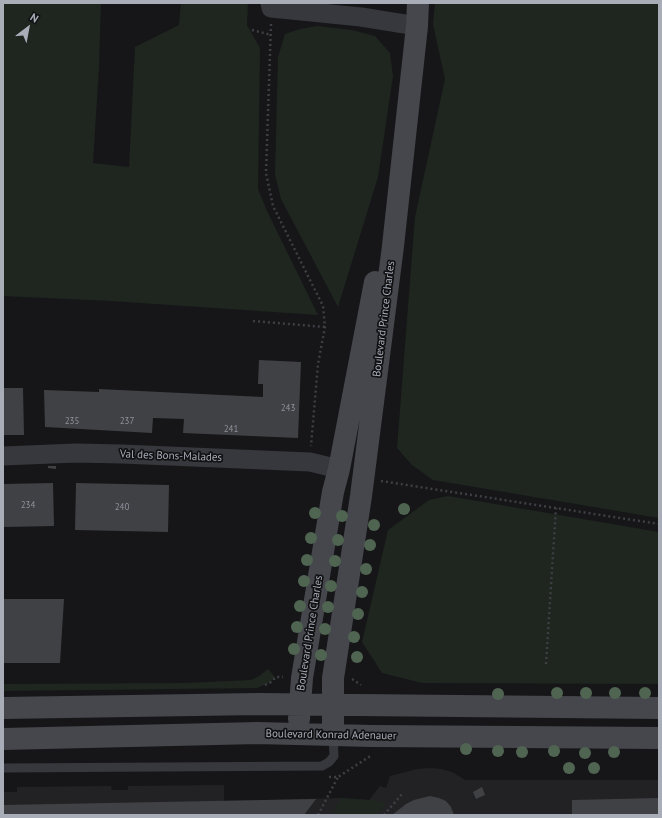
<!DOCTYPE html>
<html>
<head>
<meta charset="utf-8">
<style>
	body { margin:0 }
	#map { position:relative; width:662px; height:818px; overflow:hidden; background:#161618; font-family:"PT Sans",sans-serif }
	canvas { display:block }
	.frame { position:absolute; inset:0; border:4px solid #a8adb8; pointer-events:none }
	.north { position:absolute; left:8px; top:8px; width:40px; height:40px; -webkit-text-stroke:3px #111113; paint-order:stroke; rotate:32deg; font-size:11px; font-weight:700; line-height:16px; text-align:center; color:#a8adb8 }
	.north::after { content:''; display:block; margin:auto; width:14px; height:18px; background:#a8adb8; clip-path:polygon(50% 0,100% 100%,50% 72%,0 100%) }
</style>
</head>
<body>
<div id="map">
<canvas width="662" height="818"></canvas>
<div class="frame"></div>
<div class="north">N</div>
</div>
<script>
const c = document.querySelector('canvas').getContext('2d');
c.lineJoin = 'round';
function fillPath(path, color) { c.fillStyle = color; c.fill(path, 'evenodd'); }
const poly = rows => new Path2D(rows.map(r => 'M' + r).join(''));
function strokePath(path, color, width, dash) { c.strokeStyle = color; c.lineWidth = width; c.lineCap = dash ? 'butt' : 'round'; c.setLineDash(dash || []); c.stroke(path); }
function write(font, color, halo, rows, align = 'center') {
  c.font = font + ' "PT Sans",sans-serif'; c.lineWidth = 3.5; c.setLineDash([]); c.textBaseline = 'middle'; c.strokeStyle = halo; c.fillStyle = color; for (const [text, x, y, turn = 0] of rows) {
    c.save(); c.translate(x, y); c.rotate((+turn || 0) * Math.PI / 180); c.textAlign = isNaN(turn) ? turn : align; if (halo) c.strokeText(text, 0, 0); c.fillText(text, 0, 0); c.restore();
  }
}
const built = poly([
	[430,768,442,769,454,773,465,780,658,780,658,775,659,775,659,815,3,815,3,792,17,792,17,787,111,786,112,790,128,790,128,786,224,785,224,801,340,798,369,800,380,786,386,788,390,776,417,769]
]);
const green = poly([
	[3,3,101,3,99,66,93,163,129,167,135,47,179,25,181,3,248,3,247,25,260,48,258,189,267,211,318,315,111,301,3,296],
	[435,3,659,3,659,518,433,480,412,465,397,448,415,217,445,79,433,24],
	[317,26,352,30,375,36,390,53,393,76,378,177,338,307,281,199,275,175,278,57,285,34,300,29],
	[448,496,659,532,659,684,422,683,382,673,362,642,388,530,429,500],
	[268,669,275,677,271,682,257,688,3,691,3,684,184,683,251,680,259,676],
	[340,798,369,800,382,802,386,804,377,815,332,815]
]);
const building = poly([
	[259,360,301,362,298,438,183,433,184,419,153,418,152,433,45,427,44,390,99,392,99,389,263,397,263,384,258,384],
	[3,388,23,388,24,435,3,435],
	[48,466,56,466,56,469,48,468],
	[53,483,54,526,3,527,3,484],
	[76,483,169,485,168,532,75,530],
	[3,599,64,599,60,663,3,663],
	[482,787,485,795,476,799,473,792],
	[430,796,439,798,446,801,451,807,454,815,392,815,406,804,414,800],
	[659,798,659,815,572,815,572,800],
	[316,799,304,815,3,815,3,805]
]);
const path = poly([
	[271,24,266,173,273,206,323,306,325,327,318,364,311,446],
	[252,30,271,35],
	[253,321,325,327],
	[381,481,659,524],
	[546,664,556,508],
	[352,679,361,685],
	[265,685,271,682,276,677,283,677],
	[329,777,338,777,372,755],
	[318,815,338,777],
	[384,815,402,794]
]);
const service = poly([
	[3,768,322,766,329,762,334,756,333,735]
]);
const minor = poly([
	[270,3,271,8,361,17,417,26],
	[3,456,76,453,122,454,310,462,339,469]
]);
const secondary = poly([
	[3,708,258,704,659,708],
	[299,719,302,678,333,492,339,469,375,282],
	[333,735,333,678,361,496,393,246,417,26,418,3],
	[3,739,258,733,372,736,659,738]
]);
const trees = [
	[404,509],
	[315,513],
	[342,516],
	[374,525],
	[311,538],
	[338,540],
	[370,545],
	[307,560],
	[335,561],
	[366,569],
	[304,581],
	[331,586],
	[362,592],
	[300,606],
	[328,607],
	[358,614],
	[297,627],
	[325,629],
	[354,637],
	[294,649],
	[321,655],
	[357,657],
	[557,693],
	[586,693],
	[615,693],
	[645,693],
	[498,694],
	[466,749],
	[498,751],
	[554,751],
	[522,752],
	[614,752],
	[585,753],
	[569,768],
	[594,768]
];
const numberNames = [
	["243",288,408],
	["235",72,421],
	["237",127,421],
	["241",231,429],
	["234",28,505],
	["240",122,507]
];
const streetNames = [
	["Boulevard Prince Charles",384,319,-83],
	["Val des Bons-Malades",171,456,2],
	["Boulevard Prince Charles",310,633,-81],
	["Boulevard Konrad Adenauer",331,735,1]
];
fillPath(built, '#222225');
fillPath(green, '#1e261f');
fillPath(building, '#404145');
strokePath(path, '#3d3f44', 2.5, [2, 3]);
strokePath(service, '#37383d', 9);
strokePath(minor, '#37383d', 19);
strokePath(secondary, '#45474d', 22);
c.fillStyle = '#506452';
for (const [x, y] of trees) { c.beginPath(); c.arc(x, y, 6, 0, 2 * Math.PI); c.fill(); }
write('9px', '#8e929b', null, numberNames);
write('11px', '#a8adb8', '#111113', streetNames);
</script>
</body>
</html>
